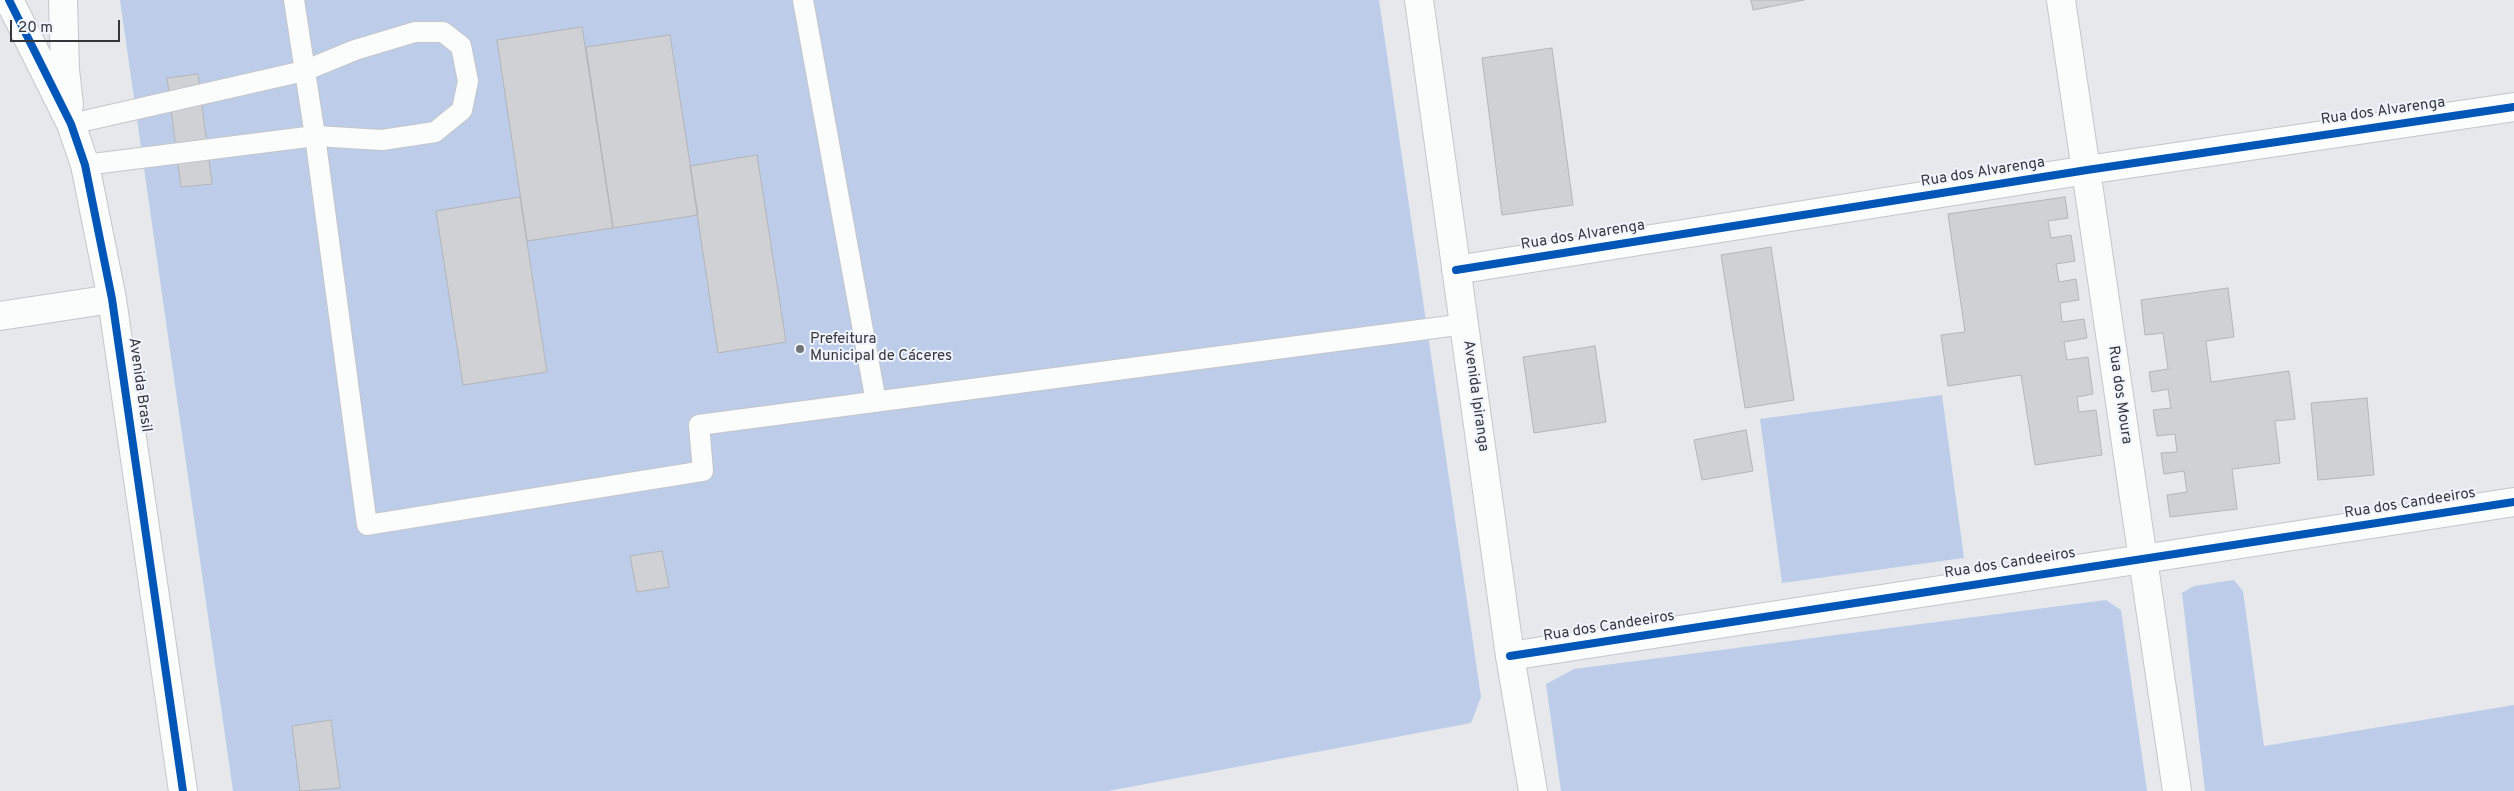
<!DOCTYPE html>
<html>
<head>
<meta charset="utf-8">
<style>
	body { margin:0 }
	#map { position:relative; width:2514px; height:791px; overflow:hidden; background:#e6e8ec; font-family:Overpass,sans-serif }
	canvas { display:block }
	.scale { position:absolute; left:10px; top:20px; width:110px; height:22px; box-sizing:border-box; border:2px solid #34363a; border-top:0; padding-left:6px; font-size:15px; line-height:18px; white-space:nowrap; color:#34363a; -webkit-text-stroke:4px #eff4fd; paint-order:stroke }
</style>
</head>
<body>
<div id="map">
<canvas width="2514" height="791"></canvas>
<div class="scale">20 m</div>
</div>
<script>
const c = document.querySelector('canvas').getContext('2d');
c.lineJoin = 'round';
function fillPath(path, color) { c.fillStyle = color; c.fill(path, 'evenodd'); }
const poly = rows => new Path2D(rows.map(r => 'M' + r).join(''));
function strokePath(path, color, width, dash) { c.strokeStyle = color; c.lineWidth = width; c.lineCap = dash ? 'butt' : 'round'; c.setLineDash(dash || []); c.stroke(path); }
function write(font, color, halo, rows, align = 'center') {
  c.font = font + ' Overpass,sans-serif'; c.lineWidth = 4; c.setLineDash([]); c.textBaseline = 'middle'; c.strokeStyle = halo; c.fillStyle = color; for (const [text, x, y, turn = 0] of rows) {
    c.save(); c.translate(x, y); c.rotate((+turn || 0) * Math.PI / 180); c.textAlign = isNaN(turn) ? turn : align; if (halo) c.strokeText(text, 0, 0); c.fillText(text, 0, 0); c.restore();
  }
}
const green = poly([
	[120,0,1379,0,1481,697,1471,723,1108,791,233,791],
	[1942,395,1964,558,1782,583,1760,419],
	[2234,580,2243,591,2264,746,2514,705,2514,791,2205,791,2182,593,2194,586],
	[2106,600,2121,610,2147,791,1561,791,1546,684,1574,669]
]);
const building = poly([
	[1751,0,1804,0,1753,10,1751,0],
	[582,27,613,228,527,241,497,40,582,27],
	[670,35,698,215,613,228,586,47,670,35],
	[1552,48,1573,205,1502,215,1482,58,1552,48],
	[198,74,212,184,181,187,167,78,198,74],
	[757,155,786,342,718,353,690,166,757,155],
	[520,197,547,372,463,385,436,211,520,197],
	[2065,197,2068,218,2048,221,2051,238,2071,235,2075,261,2056,264,2059,282,2076,279,2079,300,2060,303,2062,322,2084,319,2087,338,2064,342,2067,360,2088,357,2093,394,2077,397,2079,412,2096,410,2102,455,2035,465,2021,375,1948,386,1941,335,1965,332,1948,214,2065,197],
	[1771,247,1794,400,1745,408,1721,255,1771,247],
	[2228,288,2234,337,2206,341,2211,382,2289,371,2295,419,2275,421,2280,463,2232,469,2237,509,2170,517,2167,495,2187,492,2184,471,2164,474,2161,453,2177,452,2175,434,2157,436,2153,410,2171,408,2168,389,2152,392,2149,372,2168,369,2163,333,2145,335,2141,300,2228,288],
	[1595,346,1606,422,1534,433,1523,357,1595,346],
	[2367,398,2374,475,2318,480,2311,403,2367,398],
	[1746,430,1753,471,1702,480,1694,440,1746,430],
	[662,551,669,587,637,592,630,556,662,551],
	[331,720,340,788,300,791,292,726,331,720]
]);
const lane = poly([
	[294,0,315,136,367,525,703,471,699,425,1465,324],
	[803,0,876,402],
	[71,124,304,71,355,50,415,32,443,32,461,46,468,81,462,110,435,132,382,140,315,136,85,165]
]);
const street = poly([
	[9,0,71,124,85,165,112,299,183,791],
	[63,0,65,70,69,105],
	[2061,0,2177,791],
	[1456,270,2087,170,2514,107],
	[0,316,112,299],
	[1510,656,2514,502]
]);
const secondary = poly([
	[1419,0,1510,656,1533,791]
]);
const cycleway = poly([
	[9,0,71,124,85,165,112,299,183,791],
	[1456,270,2087,170,2514,107],
	[1510,656,2514,502]
]);
const markers = [
	[800,349,5,"#727478"]
];
const streetNames = [
	["Rua dos Alvarenga",2383,112,-8],
	["Rua dos Alvarenga",1983,173,-9],
	["Rua dos Alvarenga",1583,236,-9],
	["Avenida Brasil",139,385,82],
	["Rua dos Moura",2119,395,82],
	["Avenida Ipiranga",1475,396,82],
	["Rua dos Candeeiros",2410,504,-9],
	["Rua dos Candeeiros",2010,564,-9],
	["Rua dos Candeeiros",1609,627,-9]
];
const poiNames = [
	["Prefeitura",810,340],
	["Municipal de Cáceres",810,357]
];
fillPath(green, '#bdcde9');
fillPath(building, '#cfd1d4');
strokePath(building, '#b3b5b9', 1);
strokePath(lane, '#c4c6ca', 22);
strokePath(street, '#c4c6ca', 30);
strokePath(secondary, '#c4c6ca', 30);
strokePath(lane, '#fbfcfc', 20);
strokePath(street, '#fbfcfc', 28);
strokePath(secondary, '#fbfcfc', 28);
strokePath(cycleway, '#0057b8', 8);
for (const [x, y, r, color] of markers) { const dot = new Path2D(); dot.arc(x, y, r, 0, 2 * Math.PI); c.fillStyle = color; c.fill(dot); strokePath(dot, '#eff4fd', 2); }
write('15px', '#34363a', '#eff4fd', streetNames);
write('15px', '#34363a', '#eff4fd', poiNames, 'left');
</script>
</body>
</html>
